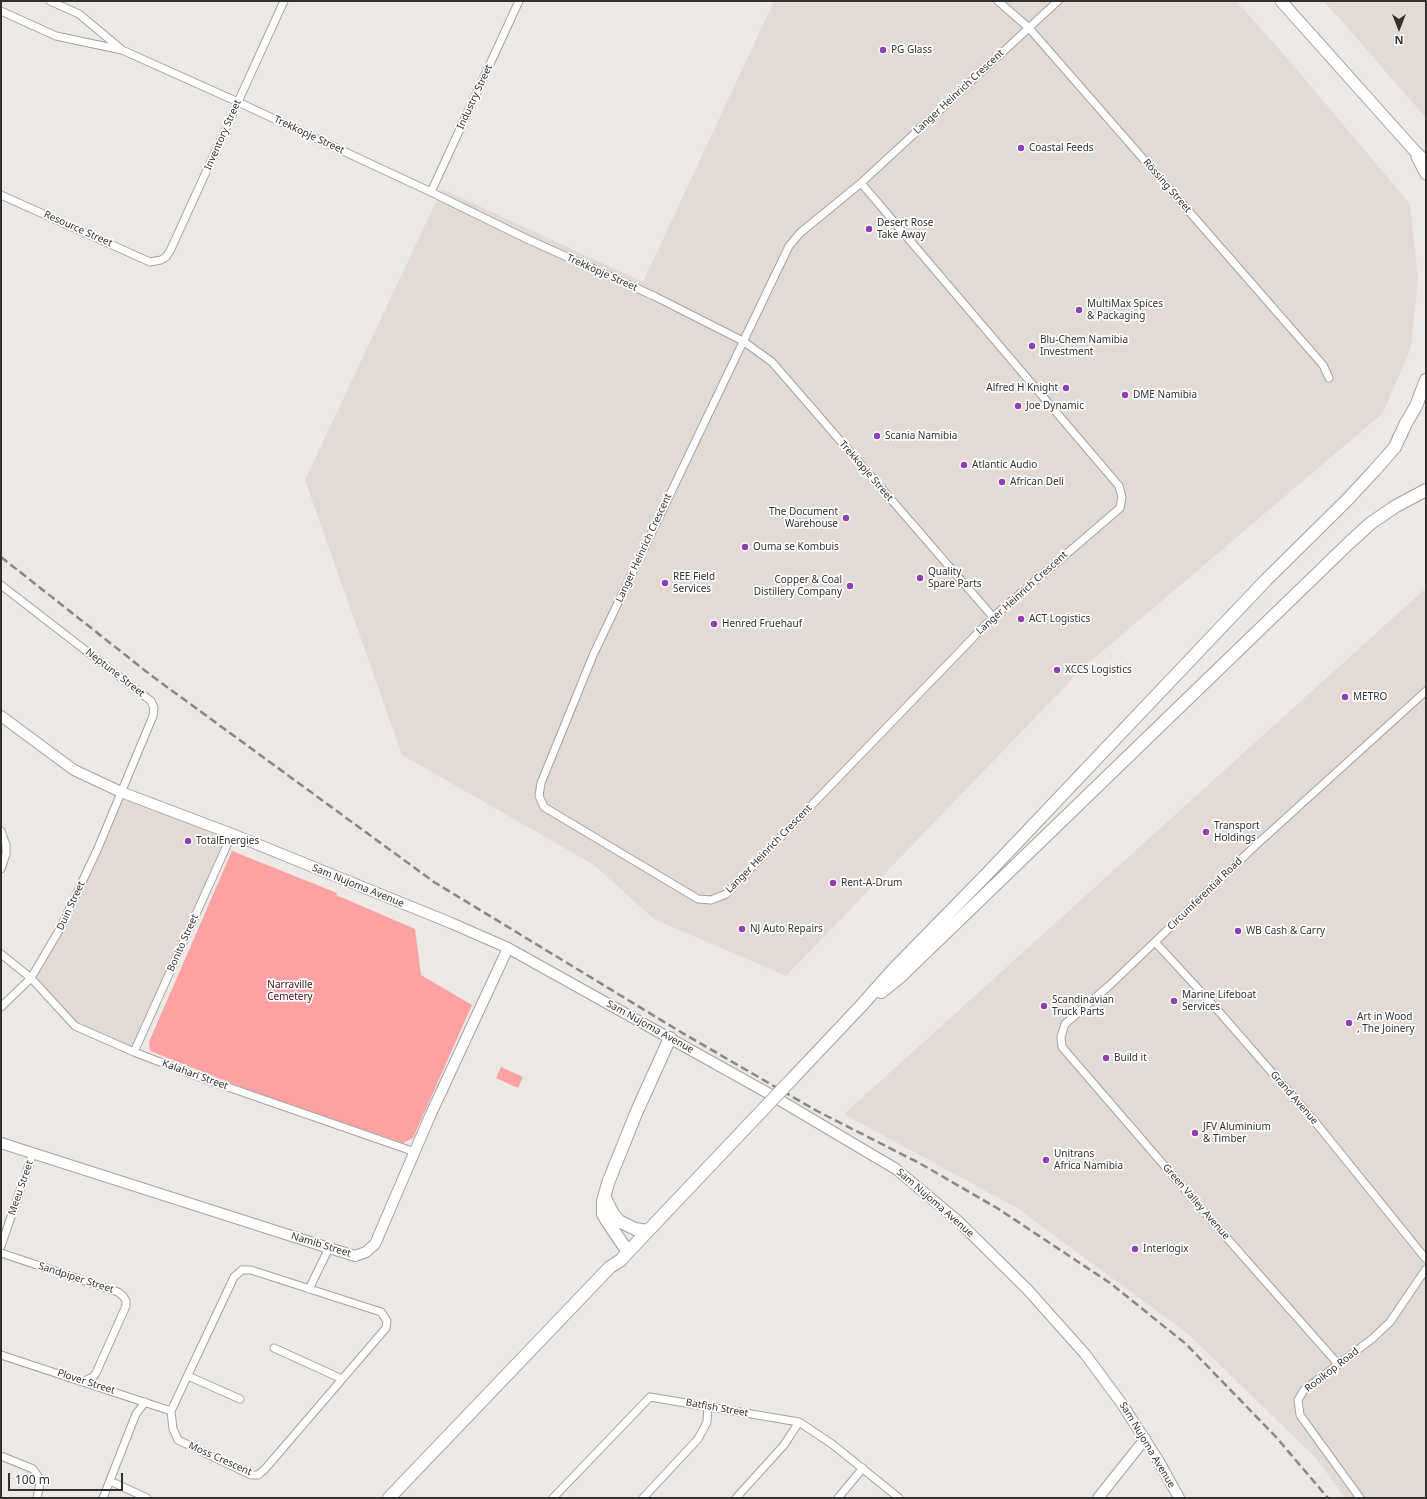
<!DOCTYPE html>
<html>
<head>
<meta charset="utf-8">
<style>
	body { margin:0 }
	#map { position:relative; width:1427px; height:1499px; overflow:hidden; background:#ebe8e5; font-family:"Noto Sans",sans-serif }
	canvas { display:block }
	.frame { position:absolute; inset:0; border:2px solid #323130; pointer-events:none }
	.north { position:absolute; left:1379px; top:8px; width:40px; height:40px; -webkit-text-stroke:3px #fff; paint-order:stroke; rotate:180deg; font-size:11px; font-weight:700; line-height:16px; text-align:center; color:#323130 }
	.north::after { content:''; display:block; margin:auto; width:14px; height:18px; background:#323130; clip-path:polygon(50% 0,100% 100%,50% 72%,0 100%) }
	.scale { position:absolute; left:8px; top:1473px; width:115px; height:18px; box-sizing:border-box; border:2px solid #323130; border-top:0; padding-left:5px; font-size:12px; line-height:14px; white-space:nowrap; color:#323130; -webkit-text-stroke:3px #fff; paint-order:stroke }
</style>
</head>
<body>
<div id="map">
<canvas width="1427" height="1499"></canvas>
<div class="frame"></div>
<div class="north">N</div>
<div class="scale">100 m</div>
</div>
<script>
const c = document.querySelector('canvas').getContext('2d');
c.lineJoin = 'round';
function fillPath(path, color) { c.fillStyle = color; c.fill(path, 'evenodd'); }
const poly = rows => new Path2D(rows.map(r => 'M' + r).join(''));
function strokePath(path, color, width, dash) { c.strokeStyle = color; c.lineWidth = width; c.lineCap = dash ? 'butt' : 'round'; c.setLineDash(dash || []); c.stroke(path); }
function write(font, color, halo, rows, align = 'center') {
  c.font = font + ' "Noto Sans",sans-serif'; c.lineWidth = 3.5; c.setLineDash([]); c.textBaseline = 'middle'; c.strokeStyle = halo; c.fillStyle = color; for (const [text, x, y, turn = 0] of rows) {
    c.save(); c.translate(x, y); c.rotate((+turn || 0) * Math.PI / 180); c.textAlign = isNaN(turn) ? turn : align; if (halo) c.strokeText(text, 0, 0); c.fillText(text, 0, 0); c.restore();
  }
}
const built = poly([
	[774,1,1236,1,1287,58,1410,204,1418,278,1411,347,1383,413,1084,667,786,976,654,919,594,865,402,755,305,480,442,189,643,282],
	[1323,1,1426,1,1426,118,1340,19],
	[1426,588,1426,1498,1345,1498,1316,1458,1188,1334,1017,1208,844,1114],
	[121,792,232,834,134,1052,75,1026,31,978,42,960]
]);
const green = poly([
	[232,851,337,893,336,895,415,929,421,975,472,1005,413,1138,403,1143,254,1092,150,1051,149,1042],
	[501,1067,523,1077,518,1088,496,1078]
]);
const street = poly([
	[50,1,79,14,121,49],
	[998,1,1029,28,1323,365,1329,378],
	[1,11,56,36,122,50,238,102,431,192,527,239,654,296,743,341,772,362,993,617],
	[861,183,1119,486,1122,497,1120,508,993,617,726,894,711,900,698,899,544,807,539,796,541,783,594,653,789,246,800,233,861,183,1058,1],
	[431,192,519,1],
	[1,195,150,262,161,260,166,257,170,251,284,1],
	[1,585,151,701,154,708,153,716,98,848,61,927,31,978,1,1007],
	[1,831,6,845,6,854,1,869],
	[1155,942,1214,1006,1316,1123,1426,1259],
	[1,954,31,978,75,1026,134,1052,199,1077,415,1152],
	[134,1052,232,834],
	[1,1246,33,1153],
	[1,1253,118,1292,123,1296,126,1301,126,1306,96,1373,93,1377,84,1381],
	[242,1270,251,1270,381,1312,387,1321,386,1328,265,1469,258,1475,251,1475,178,1440,173,1429,171,1411,234,1277,242,1270],
	[309,1289,329,1248],
	[274,1348,342,1379],
	[1,1355,171,1411],
	[1338,1364,1219,1229,1062,1047,1061,1037,1065,1024,1111,984,1255,846,1426,691],
	[188,1376,240,1399],
	[1,1456,33,1469,38,1476,40,1483,37,1498],
	[110,1481,147,1498],
	[103,1498,136,1414,145,1402],
	[553,1498,650,1397,799,1422,832,1444,899,1498],
	[643,1498,698,1439,707,1422,708,1406],
	[736,1498,784,1445,799,1422],
	[838,1498,863,1468],
	[1360,1498,1300,1415,1298,1400,1304,1390,1372,1339,1390,1322,1426,1269]
]);
const secondary = poly([
	[1,716,74,770,121,792,232,834,451,923,508,948,766,1092,896,1169,958,1221,1027,1289,1085,1354,1122,1404,1158,1460,1179,1498],
	[1,1143,329,1248,355,1256,366,1252,375,1244,430,1116,508,948],
	[1098,1498,1145,1439]
]);
const primary = poly([
	[1281,1,1413,149,1426,162],
	[1417,157,1426,174]
]);
const highway = poly([
	[881,992,901,976,1349,543,1371,523,1396,506,1426,490],
	[792,1079,860,1007,893,970,985,876,1266,580,1347,500,1374,471,1395,447,1405,425,1416,406,1426,380],
	[605,1198,613,1214,619,1221,635,1229,648,1231],
	[628,1252,607,1221,603,1214,603,1201,608,1183,637,1111,670,1038],
	[389,1498,610,1267,621,1260,628,1252,755,1118]
]);
const rail = poly([
	[1,557,152,676,434,882,679,1031,817,1111,921,1164,997,1208,1110,1283,1186,1344,1276,1437,1328,1498]
]);
const highwayBridge = poly([
	[755,1118,792,1079]
]);
const markers = [
	[883,50,4,"#8d40b2"],
	[1021,148,4,"#8d40b2"],
	[869,229,4,"#8d40b2"],
	[1079,310,4,"#8d40b2"],
	[1032,346,4,"#8d40b2"],
	[1066,388,4,"#8d40b2"],
	[1125,395,4,"#8d40b2"],
	[1018,406,4,"#8d40b2"],
	[877,436,4,"#8d40b2"],
	[964,465,4,"#8d40b2"],
	[1002,482,4,"#8d40b2"],
	[846,518,4,"#8d40b2"],
	[745,547,4,"#8d40b2"],
	[920,578,4,"#8d40b2"],
	[665,583,4,"#8d40b2"],
	[850,586,4,"#8d40b2"],
	[1021,619,4,"#8d40b2"],
	[714,624,4,"#8d40b2"],
	[1057,670,4,"#8d40b2"],
	[1345,697,4,"#8d40b2"],
	[1206,832,4,"#8d40b2"],
	[188,841,4,"#8d40b2"],
	[833,883,4,"#8d40b2"],
	[742,929,4,"#8d40b2"],
	[1238,931,4,"#8d40b2"],
	[1174,1001,4,"#8d40b2"],
	[1044,1006,4,"#8d40b2"],
	[1349,1023,4,"#8d40b2"],
	[1106,1058,4,"#8d40b2"],
	[1195,1133,4,"#8d40b2"],
	[1046,1160,4,"#8d40b2"],
	[1135,1249,4,"#8d40b2"]
];
const poiNames = [
	["PG Glass",891,50],
	["Coastal Feeds",1029,148],
	["Desert Rose",877,223],
	["Take Away",877,235],
	["MultiMax Spices",1087,304],
	["& Packaging",1087,316],
	["Blu-Chem Namibia",1040,340],
	["Investment",1040,352],
	["Alfred H Knight",1058,388,"right"],
	["DME Namibia",1133,395],
	["Joe Dynamic",1026,406],
	["Scania Namibia",885,436],
	["Atlantic Audio",972,465],
	["African Deli",1010,482],
	["The Document",838,512,"right"],
	["Warehouse",838,524,"right"],
	["Ouma se Kombuis",753,547],
	["Quality",928,572],
	["Spare Parts",928,584],
	["REE Field",673,577],
	["Services",673,589],
	["Copper & Coal",842,580,"right"],
	["Distillery Company",842,592,"right"],
	["ACT Logistics",1029,619],
	["Henred Fruehauf",722,624],
	["XCCS Logistics",1065,670],
	["METRO",1353,697],
	["Transport",1214,826],
	["Holdings",1214,838],
	["TotalEnergies",196,841],
	["Rent-A-Drum",841,883],
	["NJ Auto Repairs",750,929],
	["WB Cash & Carry",1246,931],
	["Marine Lifeboat",1182,995],
	["Services",1182,1007],
	["Scandinavian",1052,1000],
	["Truck Parts",1052,1012],
	["Art in Wood",1357,1017],
	[", The Joinery",1357,1029],
	["Build it",1114,1058],
	["JFV Aluminium",1203,1127],
	["& Timber",1203,1139],
	["Unitrans",1054,1154],
	["Africa Namibia",1054,1166],
	["Interlogix",1143,1249]
];
const streetNames = [
	["Langer Heinrich Crescent",959,92,-43],
	["Industry Street",475,97,-65],
	["Inventory Street",223,135,-66],
	["Trekkopje Street",309,135,25],
	["Rössing Street",1167,186,49],
	["Resource Street",78,229,24],
	["Trekkopje Street",602,273,24],
	["Trekkopje Street",866,471,49],
	["Langer Heinrich Crescent",644,548,-65],
	["Langer Heinrich Crescent",1022,593,-42],
	["Neptune Street",115,673,38],
	["Langer Heinrich Crescent",769,849,-46],
	["Sam Nujoma Avenue",358,886,22],
	["Circumferential Road",1205,894,-44],
	["Duin Street",71,906,-65],
	["Bonito Street",183,943,-66],
	["Sam Nujoma Avenue",650,1027,29],
	["Kalahari Street",195,1075,20],
	["Grand Avenue",1294,1098,49],
	["Meeu Street",21,1188,-71],
	["Green Valley Avenue",1196,1202,49],
	["Sam Nujoma Avenue",935,1203,41],
	["Namib Street",321,1245,17],
	["Sandpiper Street",76,1278,18],
	["Rooikop Road",1332,1370,-38],
	["Plover Street",86,1382,18],
	["Batfish Street",717,1408,10],
	["Sam Nujoma Avenue",1147,1445,59],
	["Moss Crescent",220,1459,24]
];
const parkNames = [
	["Narraville",290,985],
	["Cemetery",290,997]
];
fillPath(built, '#e3dbd3');
fillPath(green, '#fea1a2');
strokePath(street, '#a5a29f', 9);
strokePath(secondary, '#a5a29f', 12);
strokePath(primary, '#a5a29f', 13);
strokePath(highway, '#a5a29f', 14);
strokePath(street, '#fff', 7);
strokePath(secondary, '#fff', 10);
strokePath(primary, '#fff', 11);
strokePath(highway, '#fff', 12);
strokePath(rail, '#898785', 2.5, [8, 4]);
strokePath(highwayBridge, '#a5a29f', 14, []);
strokePath(highwayBridge, '#fff', 12);
for (const [x, y, r, color] of markers) { const dot = new Path2D(); dot.arc(x, y, r, 0, 2 * Math.PI); c.fillStyle = color; c.fill(dot); strokePath(dot, '#fff', 1.5); }
write('10px', '#323130', '#fff', poiNames, 'left');
write('10px', '#323130', '#fff', streetNames);
write('10px', '#4f0e16', '#fff', parkNames);
</script>
</body>
</html>
